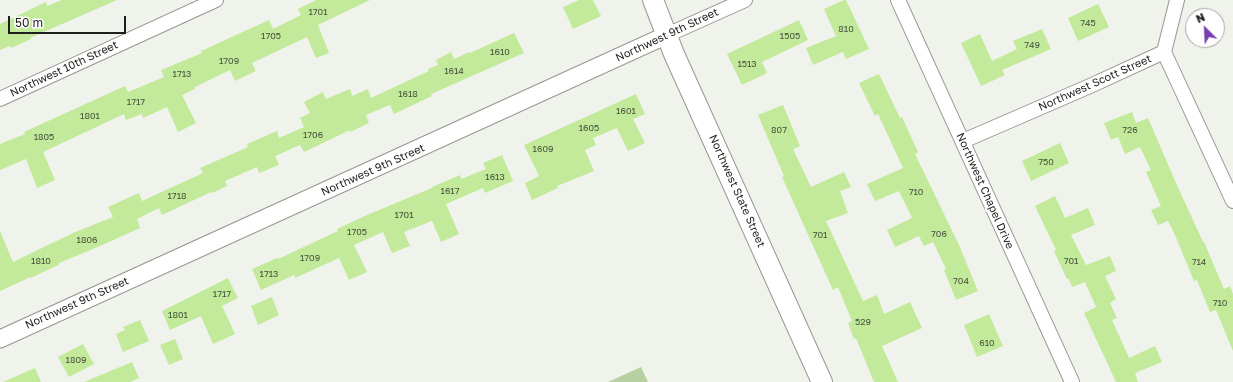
<!DOCTYPE html>
<html>
<head>
<meta charset="utf-8">
<style>
	body { margin:0 }
	#map { position:relative; width:1233px; height:382px; overflow:hidden; background:#eff3ec; font-family:"Golos Text",sans-serif }
	canvas { display:block }
	.north { position:absolute; left:1185px; top:8px; width:40px; height:40px; box-sizing:border-box; background:#fff; border:1px solid #a5a5a4; border-radius:50%; rotate:336deg; font-size:11px; font-weight:700; line-height:16px; text-align:center; color:#1d1f1c }
	.north::after { content:''; display:block; margin:auto; width:14px; height:18px; background:#7b3db2; clip-path:polygon(50% 0,100% 100%,50% 72%,0 100%) }
	.scale { position:absolute; left:8px; top:16px; width:118px; height:18px; box-sizing:border-box; border:2px solid #1d1f1c; border-top:0; padding-left:5px; font-size:12px; line-height:14px; white-space:nowrap; color:#1d1f1c; -webkit-text-stroke:3px #fff; paint-order:stroke }
</style>
</head>
<body>
<div id="map">
<canvas width="1233" height="382"></canvas>
<div class="north">N</div>
<div class="scale">50 m</div>
</div>
<script>
const c = document.querySelector('canvas').getContext('2d');
c.lineJoin = 'round';
function fillPath(path, color) { c.fillStyle = color; c.fill(path, 'evenodd'); }
const poly = rows => new Path2D(rows.map(r => 'M' + r).join(''));
function strokePath(path, color, width, dash) { c.strokeStyle = color; c.lineWidth = width; c.lineCap = dash ? 'butt' : 'round'; c.setLineDash(dash || []); c.stroke(path); }
function write(font, color, halo, rows, align = 'center') {
  c.font = font + ' "Golos Text",sans-serif'; c.lineWidth = 4; c.setLineDash([]); c.textBaseline = 'middle'; c.strokeStyle = halo; c.fillStyle = color; for (const [text, x, y, turn = 0] of rows) {
    c.save(); c.translate(x, y); c.rotate((+turn || 0) * Math.PI / 180); c.textAlign = isNaN(turn) ? turn : align; if (halo) c.strokeText(text, 0, 0); c.fillText(text, 0, 0); c.restore();
  }
}
const green = poly([
	[641,367,648,382,608,382]
]);
const building = poly([
	[62,0,117,0,30,38,31,39,11,48,10,46,0,50,0,24,46,2,47,6],
	[316,0,370,0,318,25,329,53,316,58,307,37,252,63,256,71,235,81,230,70,195,87,195,89,182,95,196,123,178,132,167,107,143,118,142,114,126,120,124,114,43,152,55,180,37,188,26,159,0,170,0,144,25,134,24,132,125,86,128,92,164,77,161,70,202,53,201,51,269,20,273,29,301,15,298,9],
	[579,0,593,0,601,16,573,29,563,7],
	[844,0,846,0,869,49,846,59,843,52,813,65,806,48,836,36,824,9],
	[1098,4,1109,27,1078,41,1068,18],
	[799,20,808,40,762,62,767,73,742,85,727,54],
	[1042,29,1051,49,1002,70,1005,75,981,86,961,43,980,34,992,61,1017,49,1013,41],
	[514,33,524,53,431,94,432,96,394,114,390,105,366,115,369,123,350,132,350,130,304,152,300,145,275,156,279,165,259,173,257,167,225,181,227,186,212,193,211,192,162,215,159,208,137,219,140,228,100,246,59,263,60,264,31,278,31,277,0,291,0,231,13,262,73,233,113,217,108,207,139,193,142,201,203,173,200,168,248,147,247,144,277,131,279,138,304,127,300,118,310,113,304,102,323,92,326,99,350,89,352,96,368,89,371,98,429,71,428,69,438,65,436,60,451,52,454,59,469,52,470,53],
	[879,74,900,118,902,117,918,152,915,154,959,245,978,291,956,300,944,270,946,269,933,242,924,246,919,236,895,247,887,230,912,218,899,191,875,201,867,184,903,168,878,114,875,116,859,83],
	[636,94,645,114,633,119,645,143,628,151,617,128,593,138,596,145,585,150,594,171,557,186,558,188,532,200,525,183,539,176,524,145],
	[783,105,800,146,793,149,811,187,844,172,851,187,840,191,848,213,826,221,863,301,877,295,884,314,910,302,922,328,882,346,898,382,874,382,856,338,854,339,848,323,852,321,838,287,833,290,782,177,784,176,758,115],
	[1132,112,1136,123,1148,118,1176,183,1203,242,1204,242,1224,289,1230,286,1233,294,1233,351,1216,310,1210,312,1197,280,1194,281,1175,235,1168,221,1158,225,1151,210,1161,206,1146,172,1151,170,1140,147,1125,154,1118,137,1111,140,1104,123],
	[1060,143,1069,163,1031,181,1022,161],
	[502,155,513,181,485,193,483,188,446,204,459,234,441,242,432,221,404,232,410,246,392,253,383,232,354,245,367,272,349,280,339,258,295,278,294,275,261,290,252,269,277,258,278,259,338,231,337,229,367,215,432,188,432,187,460,175,461,179,486,169,483,163],
	[1055,196,1065,218,1088,208,1095,225,1071,235,1086,265,1110,256,1116,271,1105,276,1116,299,1110,303,1117,318,1112,320,1129,358,1155,346,1162,362,1135,373,1138,382,1116,382,1084,313,1096,307,1085,282,1072,287,1069,279,1067,279,1054,251,1056,250,1035,206],
	[228,278,238,298,222,306,235,334,213,344,201,316,170,330,162,311],
	[272,297,279,315,258,325,251,306],
	[989,314,1003,346,977,357,964,325],
	[140,320,149,341,123,352,116,334,125,330,123,327],
	[175,339,183,359,169,365,160,345],
	[83,344,94,364,69,377,58,357],
	[132,362,139,378,130,382,84,382],
	[35,368,41,382,3,382]
]);
const minor = poly([
	[898,0,1072,382],
	[667,35,745,0],
	[1164,52,1233,201],
	[1164,52,1177,0],
	[0,99,216,0],
	[963,141,1090,86,1164,52]
]);
const tertiary = poly([
	[0,339,667,35]
]);
const secondary = poly([
	[653,0,674,54,822,382]
]);
const numberNames = [
	["1701",318,12],
	["745",1088,23],
	["810",846,29],
	["1705",271,36],
	["1505",790,36],
	["749",1032,45],
	["1610",500,52],
	["1709",229,61],
	["1513",747,64],
	["1614",454,71],
	["1713",182,74],
	["1618",408,94],
	["1717",136,102],
	["1601",626,111],
	["1801",90,116],
	["1605",589,128],
	["807",779,130],
	["726",1130,130],
	["1706",313,135],
	["1805",44,137],
	["1609",543,149],
	["750",1046,162],
	["1613",495,177],
	["1617",450,191],
	["710",916,192],
	["1718",177,196],
	["1701",404,215],
	["1705",357,232],
	["706",939,234],
	["701",820,235],
	["1806",87,240],
	["1709",310,258],
	["1810",41,261],
	["701",1071,261],
	["714",1199,262],
	["1713",269,274],
	["704",961,281],
	["1717",222,294],
	["710",1220,303],
	["1801",178,315],
	["529",863,322],
	["610",987,343],
	["1809",76,360]
];
const streetNames = [
	["Northwest 9th Street",667,35,-25],
	["Northwest 10th Street",64,69,-25],
	["Northwest Scott Street",1095,83,-24],
	["Northwest 9th Street",373,170,-24],
	["Northwest State Street",737,191,66],
	["Northwest Chapel Drive",985,191,66],
	["Northwest 9th Street",77,303,-24]
];
fillPath(green, '#b7d0a1');
fillPath(building, '#c2ea9a');
strokePath(minor, '#959891', 16);
strokePath(tertiary, '#959891', 19);
strokePath(secondary, '#959891', 22);
strokePath(minor, '#fff', 14);
strokePath(tertiary, '#fff', 17);
strokePath(secondary, '#fff', 20);
write('9px', '#46523c', null, numberNames);
write('11px', '#1d1f1c', '#fff', streetNames);
</script>
</body>
</html>
